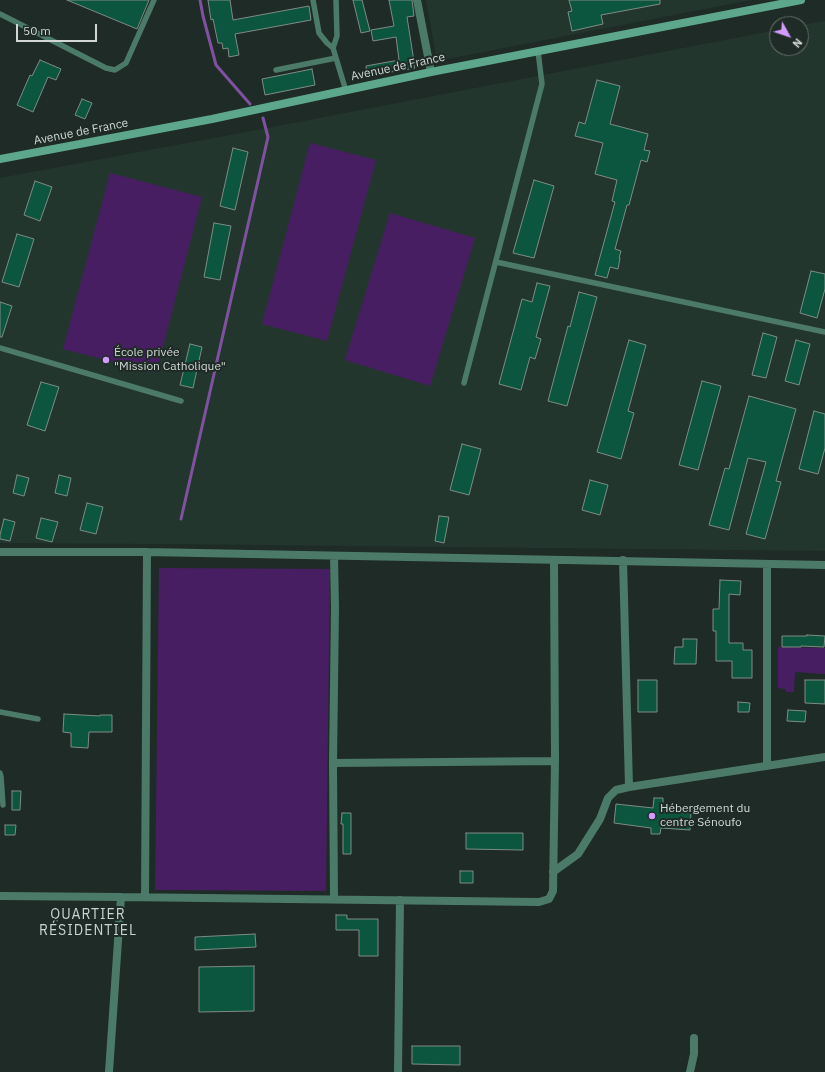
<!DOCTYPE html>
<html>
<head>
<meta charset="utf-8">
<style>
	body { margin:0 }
	#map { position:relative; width:825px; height:1072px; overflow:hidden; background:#1f2b26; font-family:"IBM Plex Sans",sans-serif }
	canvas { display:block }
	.north { position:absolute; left:769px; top:16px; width:40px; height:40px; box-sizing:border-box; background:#1f2b26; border:1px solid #66706c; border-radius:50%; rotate:130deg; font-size:11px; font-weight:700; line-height:16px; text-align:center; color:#d0d7d4 }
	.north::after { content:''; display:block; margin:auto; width:14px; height:18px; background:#d39cfc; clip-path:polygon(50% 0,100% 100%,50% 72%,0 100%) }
	.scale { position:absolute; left:16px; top:24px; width:81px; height:18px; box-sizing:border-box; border:2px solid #d0d7d4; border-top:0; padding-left:5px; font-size:12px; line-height:14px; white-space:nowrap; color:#d0d7d4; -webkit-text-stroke:3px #1f2b26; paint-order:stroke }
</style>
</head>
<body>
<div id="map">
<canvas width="825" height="1072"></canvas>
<div class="north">N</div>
<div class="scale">50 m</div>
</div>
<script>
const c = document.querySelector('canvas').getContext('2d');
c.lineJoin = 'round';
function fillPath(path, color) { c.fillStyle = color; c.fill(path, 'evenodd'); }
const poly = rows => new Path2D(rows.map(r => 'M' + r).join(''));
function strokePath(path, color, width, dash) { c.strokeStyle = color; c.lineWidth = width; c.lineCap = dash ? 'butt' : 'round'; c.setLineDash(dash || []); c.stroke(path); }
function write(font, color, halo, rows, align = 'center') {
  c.font = font + ' "IBM Plex Sans",sans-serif'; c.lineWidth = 4; c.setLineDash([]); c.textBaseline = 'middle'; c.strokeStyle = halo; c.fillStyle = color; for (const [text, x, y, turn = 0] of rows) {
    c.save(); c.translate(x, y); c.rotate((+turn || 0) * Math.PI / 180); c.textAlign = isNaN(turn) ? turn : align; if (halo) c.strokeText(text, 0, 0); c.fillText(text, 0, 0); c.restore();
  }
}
const built = poly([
	[426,0,751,0,437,61],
	[825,21,825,551,171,544,0,543,0,178,262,129,777,30,777,48,801,48,801,25]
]);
const green = poly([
	[310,143,376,160,327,341,262,324],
	[110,173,202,197,156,373,63,349],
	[390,213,475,238,430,386,345,360],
	[159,568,330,569,326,891,155,890],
	[778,647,825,648,825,674,795,672,794,692,786,692,785,689,778,688]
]);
const stream = poly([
	[200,0,203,16,216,65,250,104],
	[181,519,268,137,263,118]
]);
const building = poly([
	[67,0,149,0,137,29,67,0],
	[208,0,230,0,233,20,309,6,311,20,235,34,239,55,229,57,228,48,223,49,222,43,218,43,213,19,211,20,208,0],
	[353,0,362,0,370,31,361,33,353,0],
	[389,0,412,0,414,16,407,17,415,68,367,76,366,66,399,60,396,37,373,41,371,30,394,26,389,0],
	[569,0,660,0,660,4,601,15,603,24,572,31,568,12,572,11,569,0],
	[40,60,61,69,56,80,48,77,33,112,17,105,30,75,32,76,40,60],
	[312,69,315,85,265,95,262,79,312,69],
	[597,80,620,86,610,124,648,134,644,150,650,151,647,162,641,160,629,205,627,205,615,249,621,251,619,258,620,258,618,269,610,267,607,278,595,275,615,202,612,201,617,180,595,174,603,143,575,136,579,122,585,124,597,80],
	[82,99,92,103,85,119,75,115,82,99],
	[233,148,248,152,235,210,220,206,233,148],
	[534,180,554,186,534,258,513,253,534,180],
	[35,181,52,187,40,221,24,215,35,181],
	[214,223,231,226,220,280,204,277,214,223],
	[17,234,34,239,19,287,2,282,17,234],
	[811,271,825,274,825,289,817,318,800,313,811,271],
	[537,283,550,286,536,337,541,339,535,359,530,357,521,390,499,384,522,299,532,302,537,283],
	[579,292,597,297,567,406,548,401,568,326,570,327,579,292],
	[0,302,12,306,2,337,0,337,0,302],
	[763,333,777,337,766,378,752,375,763,333],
	[629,340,646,345,628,411,634,413,621,459,597,452,629,340],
	[796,340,810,344,799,385,785,381,796,340],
	[190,344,202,347,193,388,180,385,190,344],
	[702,381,721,386,698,470,679,465,702,381],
	[41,382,59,387,45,431,27,425,41,382],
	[749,396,796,409,776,481,781,482,765,539,746,534,766,462,748,458,729,530,709,525,725,468,729,469,749,396],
	[814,411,825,414,825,448,818,474,799,469,814,411],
	[462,444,481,449,469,495,450,490,462,444],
	[17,475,29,478,24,496,13,493,17,475],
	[59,475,71,478,67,496,55,493,59,475],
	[590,480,608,485,600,515,582,510,590,480],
	[87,503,103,507,96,534,80,530,87,503],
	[439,516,449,517,444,543,435,541,439,516],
	[41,518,58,522,52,542,36,538,41,518],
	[4,519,15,522,10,541,0,539,0,535,4,519],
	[720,580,741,581,740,595,729,594,729,643,743,643,743,650,752,650,752,678,732,678,732,661,716,661,716,631,713,631,713,609,719,609,720,580],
	[807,635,825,636,824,647,801,646,801,647,782,647,782,636,807,636,807,635],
	[683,639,697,639,696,664,674,664,675,647,683,647,683,639],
	[638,680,657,680,657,712,638,712,638,680],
	[805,680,825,680,825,704,805,703,805,680],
	[738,702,750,703,749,712,738,712,738,702],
	[788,710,806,711,805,722,787,721,788,710],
	[64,714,100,716,100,715,112,715,112,732,89,732,88,748,71,747,71,733,63,732,64,714],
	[12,791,21,791,20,810,12,810,12,791],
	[654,798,663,798,663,811,691,813,690,830,661,828,660,834,651,834,651,828,614,823,616,804,653,808,654,798],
	[342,813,351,813,351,854,343,854,343,824,341,824,342,813],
	[5,825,16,825,15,835,5,835,5,825],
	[466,833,523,833,523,850,466,849,466,833],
	[460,871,473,871,473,883,460,883,460,871],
	[336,915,347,915,347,919,378,919,378,956,359,956,359,930,336,930,336,915],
	[255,934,256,947,195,950,195,937,255,934],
	[254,966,254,1011,199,1012,199,967,254,966],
	[412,1046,460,1046,460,1065,412,1064,412,1046]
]);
const lane = poly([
	[313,0,319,33,327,43,333,48],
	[336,0,337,36,333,48,346,91],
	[0,14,106,68,115,70,126,63,154,0],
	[276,70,336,58],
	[496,262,825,332],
	[0,348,181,401],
	[464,383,542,84,538,51],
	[0,712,38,719],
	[0,773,1,777,3,805]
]);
const street = poly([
	[417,0,431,72],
	[0,552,147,552,825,565],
	[623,560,629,787],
	[767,564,767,766],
	[333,763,555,761],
	[553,872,578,854,600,819,608,798,616,790,629,787,825,757],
	[0,896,121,897,539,902,549,899,553,891,555,761,554,560],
	[145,897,147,552],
	[334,899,333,763,335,608,334,556],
	[109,1072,121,897],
	[398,1072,400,900],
	[690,1072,694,1054,694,1038]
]);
const secondary = poly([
	[0,159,212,119,431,72,801,0]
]);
const markers = [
	[106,360,4,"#d39cfc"],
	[652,816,4,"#d39cfc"]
];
const streetNames = [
	["Avenue de France",398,67,-12],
	["Avenue de France",81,132,-11]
];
const poiNames = [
	["École privée",114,353],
	["\"Mission Catholique\"",114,367],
	["Hébergement du",660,809],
	["centre Sénoufo",660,823]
];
const quarterNames = [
	["QUARTIER",88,915],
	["RÉSIDENTIEL",88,931]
];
fillPath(built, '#23362e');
fillPath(green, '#481e62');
strokePath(stream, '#8051a0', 3);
fillPath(building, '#0c553f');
strokePath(building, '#7e8c85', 1);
strokePath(lane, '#4c7a68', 5.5);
strokePath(street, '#4c7a68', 8);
strokePath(secondary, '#5da88c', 8);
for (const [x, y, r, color] of markers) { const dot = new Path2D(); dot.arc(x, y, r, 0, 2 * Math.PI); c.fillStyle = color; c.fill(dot); strokePath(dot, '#1f2b26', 1.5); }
write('12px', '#d0d7d4', '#1f2b26', streetNames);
write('12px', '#d0d7d4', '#1f2b26', poiNames, 'left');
c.letterSpacing = '1px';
write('14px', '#c6d5ce', '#1f2b26', quarterNames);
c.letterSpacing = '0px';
</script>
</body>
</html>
